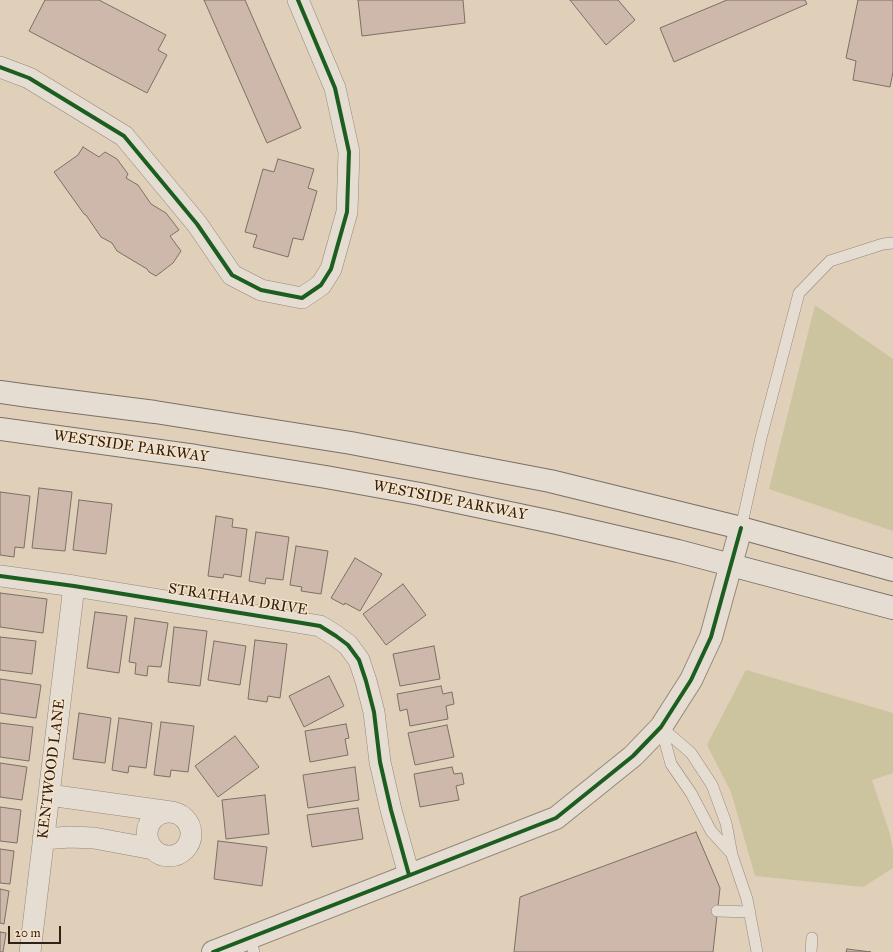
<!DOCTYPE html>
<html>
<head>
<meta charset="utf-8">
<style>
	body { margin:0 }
	#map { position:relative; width:893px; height:952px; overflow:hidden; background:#e0cfb9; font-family:"IM FELL Great Primer",serif }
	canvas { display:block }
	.scale { position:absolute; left:8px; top:926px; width:53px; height:18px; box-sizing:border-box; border:2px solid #302117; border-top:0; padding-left:5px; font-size:12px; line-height:14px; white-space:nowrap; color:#302117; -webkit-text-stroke:3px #f6e2c6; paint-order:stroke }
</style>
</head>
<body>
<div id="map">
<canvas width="893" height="952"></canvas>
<div class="scale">20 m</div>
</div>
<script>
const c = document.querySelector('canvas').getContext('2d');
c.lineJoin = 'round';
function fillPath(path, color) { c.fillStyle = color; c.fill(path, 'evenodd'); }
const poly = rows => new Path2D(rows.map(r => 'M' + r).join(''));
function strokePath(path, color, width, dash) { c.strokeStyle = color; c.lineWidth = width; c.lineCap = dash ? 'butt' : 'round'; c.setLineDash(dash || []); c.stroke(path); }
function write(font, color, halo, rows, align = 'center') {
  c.font = font + ' "IM FELL Great Primer",serif'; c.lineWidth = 3; c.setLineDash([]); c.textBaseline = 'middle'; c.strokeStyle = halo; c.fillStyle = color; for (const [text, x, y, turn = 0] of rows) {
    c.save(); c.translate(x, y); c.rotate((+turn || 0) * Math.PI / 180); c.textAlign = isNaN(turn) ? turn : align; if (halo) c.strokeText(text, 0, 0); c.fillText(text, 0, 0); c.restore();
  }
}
const green = poly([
	[815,305,893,359,893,531,769,489],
	[746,670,893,713,893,773,872,780,890,834,893,850,893,868,863,887,755,876,731,792,707,745]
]);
const building = poly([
	[45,0,99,0,166,35,158,50,167,55,147,93,29,31,45,0],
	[204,0,245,0,301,128,267,143,204,0],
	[358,0,463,0,465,23,362,36,358,0],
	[570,0,618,0,635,20,606,45,570,0],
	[727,0,805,0,807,4,674,62,660,28,727,0],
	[858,0,893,0,893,72,890,87,853,80,856,61,846,58,858,0],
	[83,147,99,157,105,152,117,159,128,174,126,178,138,185,151,204,166,213,179,230,170,236,181,251,173,263,156,276,149,272,147,269,117,251,112,243,101,237,86,215,84,214,54,172,78,155,83,147],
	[278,159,314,169,308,188,317,191,303,240,293,238,288,257,253,247,257,235,245,232,263,169,274,172,278,159],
	[39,488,72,492,65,551,32,548,39,488],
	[0,492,30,496,24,548,15,547,14,557,0,555,0,492],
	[79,500,112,504,106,554,73,550,79,500],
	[216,516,233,519,232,527,247,529,241,577,224,574,223,578,208,576,216,516],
	[256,532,289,537,283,580,266,578,265,584,249,581,256,532],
	[296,546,328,551,321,594,301,591,302,587,290,585,296,546],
	[355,558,382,574,360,611,345,603,344,605,331,598,355,558],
	[403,584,426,615,386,645,363,614,403,584],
	[0,593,47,599,43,633,0,627,0,593],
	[95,612,127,616,119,673,87,668,95,612],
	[135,618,168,623,161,667,148,666,147,676,135,674,136,663,129,662,135,618],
	[174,627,207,631,200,686,168,682,174,627],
	[0,637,36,641,32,674,0,670,0,637],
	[255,640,287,644,280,698,268,696,267,702,248,699,255,640],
	[214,641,246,646,240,685,208,680,214,641],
	[434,646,440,679,400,686,393,654,434,646],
	[329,676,344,706,304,727,289,696,329,676],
	[0,679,41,685,36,718,0,713,0,679],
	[441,686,443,694,452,692,454,704,446,706,448,719,410,726,407,709,400,711,397,694,441,686],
	[79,713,111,718,105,763,73,759,79,713],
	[119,718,152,723,146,768,129,766,128,773,112,770,119,718],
	[161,722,194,726,188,772,171,770,170,777,154,775,161,722],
	[0,723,33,727,29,761,0,757,0,723],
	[346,724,349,738,345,739,348,755,310,762,305,731,346,724],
	[447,725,454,757,415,765,408,733,447,725],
	[235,736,259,767,218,797,195,766,235,736],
	[0,763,27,767,22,800,0,797,0,763],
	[355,767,359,800,308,808,303,775,355,767],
	[452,767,454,774,462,773,464,784,456,786,459,800,420,807,414,774,452,767],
	[265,795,269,834,226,839,222,800,265,795],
	[0,807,21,810,17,843,0,841,0,807],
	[358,808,363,839,312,847,307,815,358,808],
	[696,832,720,888,713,952,514,952,520,897,696,832],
	[218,841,267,847,262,886,214,879,218,841],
	[0,849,14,851,10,884,0,883,0,849],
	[0,889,9,891,4,924,0,923,0,889],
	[0,932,6,933,3,952,0,952,0,932],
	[847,949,871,952,846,952,847,949]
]);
const service = poly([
	[741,528,761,438,799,293,830,261,883,244,893,243],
	[661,727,691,753,712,785,726,823,732,855,747,899,757,952],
	[661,727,671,764,691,793,711,831,732,854],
	[717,911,750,912],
	[250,938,254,952],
	[811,952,812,938]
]);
const minor = poly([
	[0,67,29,78,124,136,197,224,232,275,261,290,302,298,321,285,331,269,347,212,349,152,335,88,298,0],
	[0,576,74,586,302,623,320,626,336,636,348,645,359,660,366,681,374,712,380,762,391,810,409,875],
	[49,795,171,812],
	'147 834a22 22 0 1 1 44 0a22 22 0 1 1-44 0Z',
	[43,839,70,837,94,838,153,849],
	[30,952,74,586]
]);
const tertiary = poly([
	[213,952,556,818,633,756,661,727,691,680,711,637,741,528]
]);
const secondary = poly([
	[0,392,29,396,155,412,351,443,550,481,741,528,893,570],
	[0,429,196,456,326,477,420,494,557,523,678,551,893,608]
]);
const cycleway = poly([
	[0,67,29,78,124,136,197,224,232,275,261,290,302,298,321,285,331,269,347,212,349,152,335,88,298,0],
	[0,576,74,586,302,623,320,626,336,636,348,645,359,660,366,681,374,712,380,762,391,810,409,875],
	[213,952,556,818,633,756,661,727,691,680,711,637,741,528]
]);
const streetNames = [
	["WESTSIDE PARKWAY",131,447,8],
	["WESTSIDE PARKWAY",450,501,11],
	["STRATHAM DRIVE",238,600,9],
	["KENTWOOD LANE",52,769,-83]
];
fillPath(green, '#ccc49e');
fillPath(building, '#ceb8ac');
strokePath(building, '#7b7064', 1);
strokePath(service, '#93887a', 12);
strokePath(minor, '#93887a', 22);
strokePath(tertiary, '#93887a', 24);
strokePath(secondary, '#7b7064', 24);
strokePath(service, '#e5ddd2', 11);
strokePath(minor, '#e5ddd2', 21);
strokePath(tertiary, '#e5ddd2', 22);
strokePath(secondary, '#e5ddd2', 22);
strokePath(cycleway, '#1b5e20', 4);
write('15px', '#302117', '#f6e2c6', streetNames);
</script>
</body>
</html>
